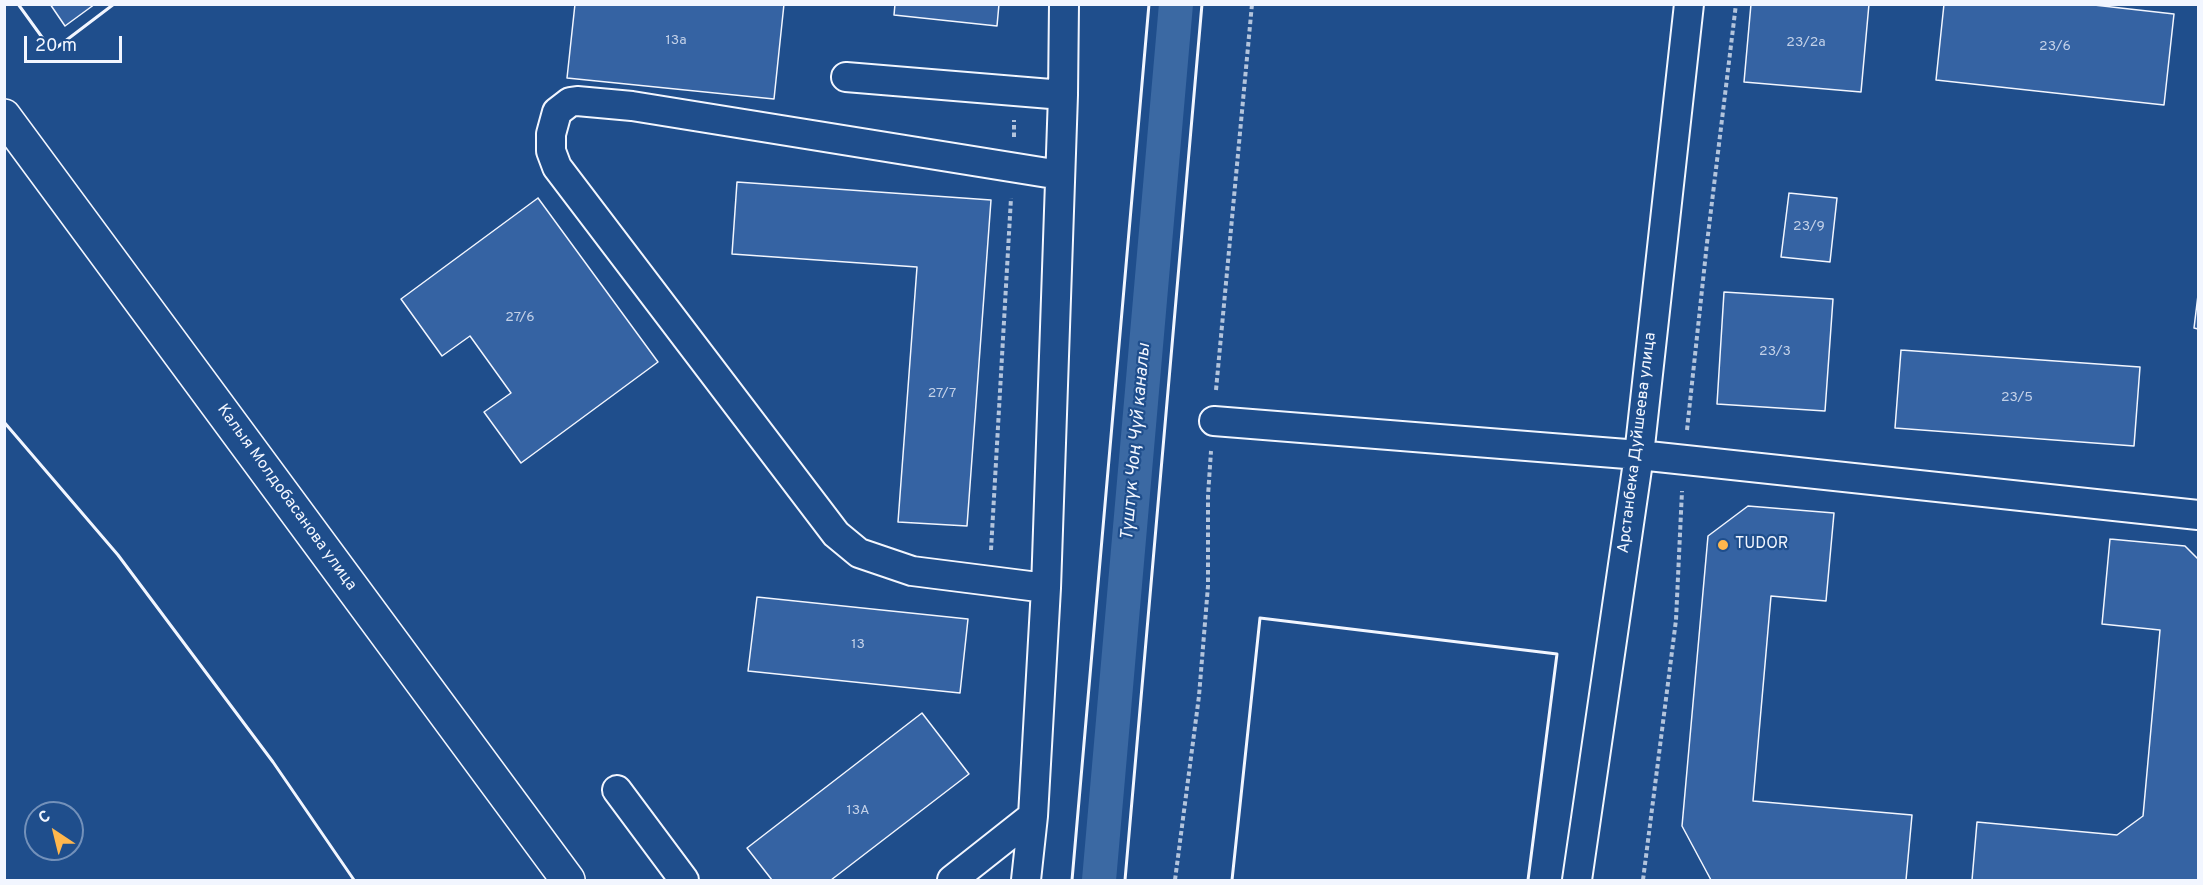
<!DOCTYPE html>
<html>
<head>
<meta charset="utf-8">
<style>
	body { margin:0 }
	#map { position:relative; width:2203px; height:885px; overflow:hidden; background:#1f4e8c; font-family:Overpass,sans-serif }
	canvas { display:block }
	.frame { position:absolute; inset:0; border:6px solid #f2f6ff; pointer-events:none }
	.north { position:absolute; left:24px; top:801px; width:60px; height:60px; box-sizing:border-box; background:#1f4e8c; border:2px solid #7391ba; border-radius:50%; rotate:325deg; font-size:16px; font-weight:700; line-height:24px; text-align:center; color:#f2f6ff }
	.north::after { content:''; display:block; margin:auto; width:21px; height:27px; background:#ffb74d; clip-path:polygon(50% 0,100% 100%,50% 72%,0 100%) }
	.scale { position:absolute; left:24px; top:36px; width:98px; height:27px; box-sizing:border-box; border:3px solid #f2f6ff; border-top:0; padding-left:8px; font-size:18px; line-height:21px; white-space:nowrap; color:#f2f6ff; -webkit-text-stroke:4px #1f4e8c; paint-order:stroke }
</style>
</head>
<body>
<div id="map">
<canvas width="2203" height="885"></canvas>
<div class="frame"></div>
<div class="north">С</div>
<div class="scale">20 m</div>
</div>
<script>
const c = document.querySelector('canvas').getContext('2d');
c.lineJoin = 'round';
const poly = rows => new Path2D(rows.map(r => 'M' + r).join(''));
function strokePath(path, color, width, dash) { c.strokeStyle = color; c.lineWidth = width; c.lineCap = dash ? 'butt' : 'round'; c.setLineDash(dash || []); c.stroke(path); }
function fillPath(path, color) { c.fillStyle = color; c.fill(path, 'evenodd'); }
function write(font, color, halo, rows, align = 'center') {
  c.font = font + ' Overpass,sans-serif'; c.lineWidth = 4.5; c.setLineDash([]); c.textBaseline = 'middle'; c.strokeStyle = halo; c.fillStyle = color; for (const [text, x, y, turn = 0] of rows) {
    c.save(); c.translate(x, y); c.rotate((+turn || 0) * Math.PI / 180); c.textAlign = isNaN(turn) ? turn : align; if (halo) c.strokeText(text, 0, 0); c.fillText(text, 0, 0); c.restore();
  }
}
const canal = poly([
	[1099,880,1176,4]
]);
const building = poly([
	[50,4,95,4,65,26,50,4],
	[575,4,784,4,774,99,567,78,575,4],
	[895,4,999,4,997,26,894,15,895,4],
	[1751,4,1869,4,1861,92,1744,82,1751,4],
	[1944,4,2085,4,2174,14,2164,105,1936,80,1944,4],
	[737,182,991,200,967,526,898,522,917,267,732,254,737,182],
	[1789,193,1837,198,1830,262,1781,257,1789,193],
	[538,198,658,362,521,463,484,412,511,393,470,336,442,356,401,299,538,198],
	[1724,292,1833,299,1825,411,1717,404,1724,292],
	[2198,295,2198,329,2194,328,2198,295],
	[1901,350,2140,367,2134,446,1895,428,1901,350],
	[1748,506,1834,513,1826,601,1771,596,1753,801,1912,815,1906,880,1711,880,1682,826,1708,536,1748,506],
	[2110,539,2185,546,2198,559,2198,880,1972,880,1977,822,2117,835,2143,816,2160,630,2102,624,2110,539],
	[757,597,968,619,960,693,748,671,757,597],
	[922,713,969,774,831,880,772,880,747,848,922,713]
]);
const path = poly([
	[1014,137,1014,120],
	[1216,390,1252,4],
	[1687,430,1707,243,1736,4],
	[991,550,1011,198],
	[1175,880,1199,696,1208,586,1208,496,1211,451],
	[1643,880,1676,620,1682,491]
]);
const street = poly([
	[846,77,1063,95],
	[1214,421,1639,455,2198,515],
	[1046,588,912,571,859,553,836,534,557,167,551,151,551,134,557,112,570,102,577,101,632,106,1060,175],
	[617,790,684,880],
	[952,880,1033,816],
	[1026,880,1033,816,1046,588,1063,95,1064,4],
	[1577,880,1639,455,1689,4]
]);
const secondary = poly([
	[4,116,568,880]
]);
const wall = poly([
	[18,4,52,51,114,4],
	[4,422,118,555,273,762,354,880],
	[1072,880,1149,4],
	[1125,880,1202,4],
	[1232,880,1260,618,1557,654,1528,880]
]);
const markers = [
	[1723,545,6,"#ffb74d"]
];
const numberNames = [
	["13а",676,41],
	["23/2а",1806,43],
	["23/6",2055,47],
	["23/9",1809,227],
	["27/6",520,318],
	["23/3",1775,352],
	["27/7",942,394],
	["23/5",2017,398],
	["13",858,645],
	["13А",858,811]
];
const streetNames = [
	["Арстанбека Дуйшеева улица",1638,443,-83],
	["Калыя Молдобасанова улица",286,498,54]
];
const poiNames = [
	["TUDOR",1735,545]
];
const waterNames = [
	["Түштүк Чоң Чүй каналы",1137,442,-85]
];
strokePath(canal, '#3b69a3', 34);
fillPath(building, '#3563a3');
strokePath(building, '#f2f6ff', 1.5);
strokePath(street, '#f2f6ff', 32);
strokePath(secondary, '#f2f6ff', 36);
strokePath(path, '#b3c4dc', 4, [4.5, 3]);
strokePath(street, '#1f4e8c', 28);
strokePath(secondary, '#1f4e8c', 33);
strokePath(wall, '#f2f6ff', 3);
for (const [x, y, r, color] of markers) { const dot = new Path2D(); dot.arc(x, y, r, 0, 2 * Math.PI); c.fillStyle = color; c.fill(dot); strokePath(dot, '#1f4e8c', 2); }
write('14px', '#c3d1e8', null, numberNames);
write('16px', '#f2f6ff', '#1f4e8c', streetNames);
write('16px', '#f2f6ff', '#1f4e8c', poiNames, 'left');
write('italic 18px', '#f2f6ff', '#1f4e8c', waterNames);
</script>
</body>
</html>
